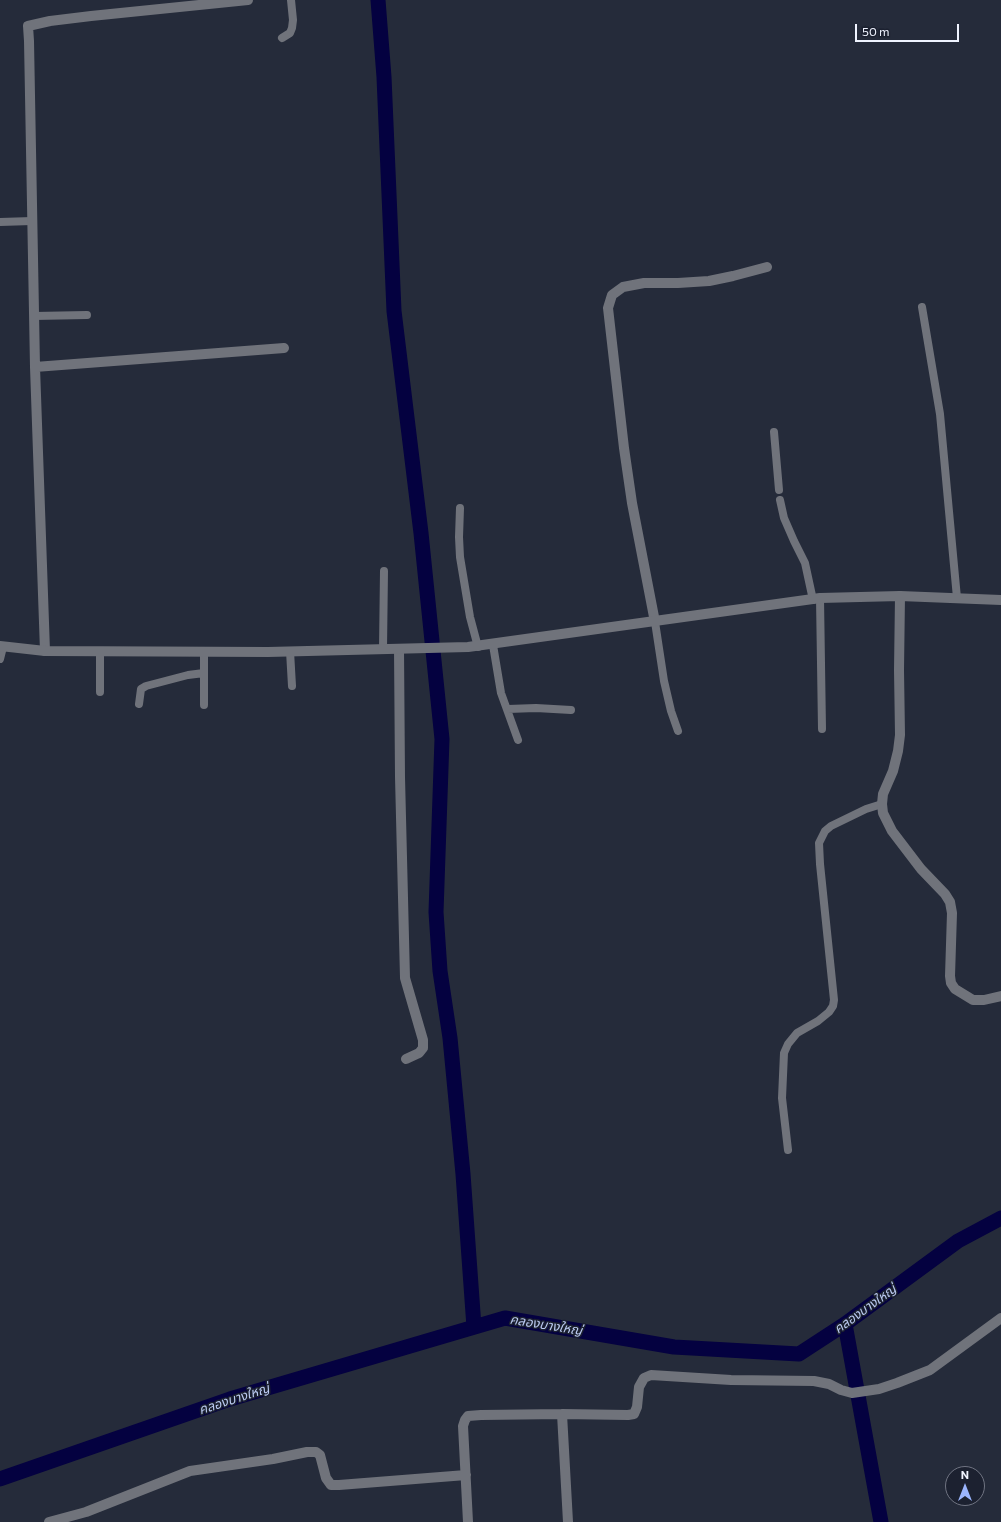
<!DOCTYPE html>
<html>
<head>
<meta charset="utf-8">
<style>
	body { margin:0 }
	#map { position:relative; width:1001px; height:1522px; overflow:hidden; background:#252b3a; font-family:Commissioner,sans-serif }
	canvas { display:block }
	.north { position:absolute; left:945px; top:1466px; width:40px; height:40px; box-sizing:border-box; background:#1c2130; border:1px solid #717583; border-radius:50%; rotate:0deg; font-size:11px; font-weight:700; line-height:16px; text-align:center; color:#f0f4ff }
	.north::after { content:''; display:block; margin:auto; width:14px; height:18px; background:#9bb5fd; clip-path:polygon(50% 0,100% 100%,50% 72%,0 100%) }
	.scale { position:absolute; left:855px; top:24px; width:104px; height:18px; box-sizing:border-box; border:2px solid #f0f4ff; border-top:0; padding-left:5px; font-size:12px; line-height:14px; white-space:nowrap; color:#f0f4ff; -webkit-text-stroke:3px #1c2130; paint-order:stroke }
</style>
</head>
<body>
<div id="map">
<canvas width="1001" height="1522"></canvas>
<div class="north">N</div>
<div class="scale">50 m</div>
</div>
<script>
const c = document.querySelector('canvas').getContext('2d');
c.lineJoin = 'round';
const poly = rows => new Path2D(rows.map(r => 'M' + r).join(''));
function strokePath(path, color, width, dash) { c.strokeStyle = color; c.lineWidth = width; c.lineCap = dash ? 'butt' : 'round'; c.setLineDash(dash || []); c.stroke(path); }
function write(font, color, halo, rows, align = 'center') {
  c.font = font + ' Commissioner,"Noto Sans Thai",sans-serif'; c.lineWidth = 3; c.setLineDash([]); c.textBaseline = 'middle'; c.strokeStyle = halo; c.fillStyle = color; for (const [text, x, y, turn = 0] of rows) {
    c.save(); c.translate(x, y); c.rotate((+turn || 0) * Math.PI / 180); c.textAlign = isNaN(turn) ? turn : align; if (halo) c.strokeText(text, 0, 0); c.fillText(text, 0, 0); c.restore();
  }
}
const canal = poly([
	[378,0,384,77,394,311,421,533,442,739,436,912,440,971,450,1038,463,1174,474,1327],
	[845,1324,881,1522],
	[0,1479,230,1399,505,1318,674,1347,799,1354,845,1324,958,1241,1001,1218]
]);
const service = poly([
	[282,38,290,33,292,28,293,20,291,0],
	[0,222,32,221],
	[922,307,940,414,957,598],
	[34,316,87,315],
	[774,432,779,490],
	[780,500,784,518,794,541,805,563,813,600],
	[460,508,459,537,460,557,470,617,478,647],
	[820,598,822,729],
	[655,622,664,681,671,711,678,731],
	[493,645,501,693,518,740],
	[383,649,384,571],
	[204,651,204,705],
	[290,651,292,686],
	[0,659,3,647],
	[100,692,100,651],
	[139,704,141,689,146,686,188,675,204,673],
	[508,709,536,708,571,710],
	[788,1150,782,1098,784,1053,788,1044,797,1033,818,1021,829,1012,833,1006,834,1000,820,864,819,843,825,831,831,826,866,809,882,804]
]);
const minor = poly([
	[35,367,284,348],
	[900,596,899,670,900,735,898,751,893,771,883,794,882,804,883,813,892,831,921,869,945,894,950,902,952,913,950,976,951,983,955,989,973,1000,984,1000,1001,996],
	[655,622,632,503,624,448,608,308,612,295,623,287,644,283,678,283,709,281,733,276,767,267],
	[399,649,400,777,405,978,423,1040,423,1048,419,1053,406,1059],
	[45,651,35,367,29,41,28,26,50,21,91,16,248,0],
	[562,1414,568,1522],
	[49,1522,86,1512,190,1471,273,1459,307,1452,316,1452,320,1455,326,1478,331,1485,339,1485,466,1475],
	[468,1522,463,1426,465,1420,468,1416,481,1415,562,1414,628,1415,634,1414,637,1407,639,1387,644,1378,651,1375,731,1380,814,1381,829,1384,841,1390,852,1393,879,1389,897,1383,930,1370,1001,1318]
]);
const tertiary = poly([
	[0,646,45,651,268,652,468,647,820,598,900,596,1001,600]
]);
const waterNames = [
	["คลองบางใหญ่",865,1309,-36],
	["คลองบางใหญ่",546,1325,9],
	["คลองบางใหญ่",234,1399,-18]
];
strokePath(canal, '#040140', 15);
strokePath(service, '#70737b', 8);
strokePath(minor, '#70737b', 10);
strokePath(tertiary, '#70737b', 10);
write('italic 13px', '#bbcaf1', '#1c2130', waterNames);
</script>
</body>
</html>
